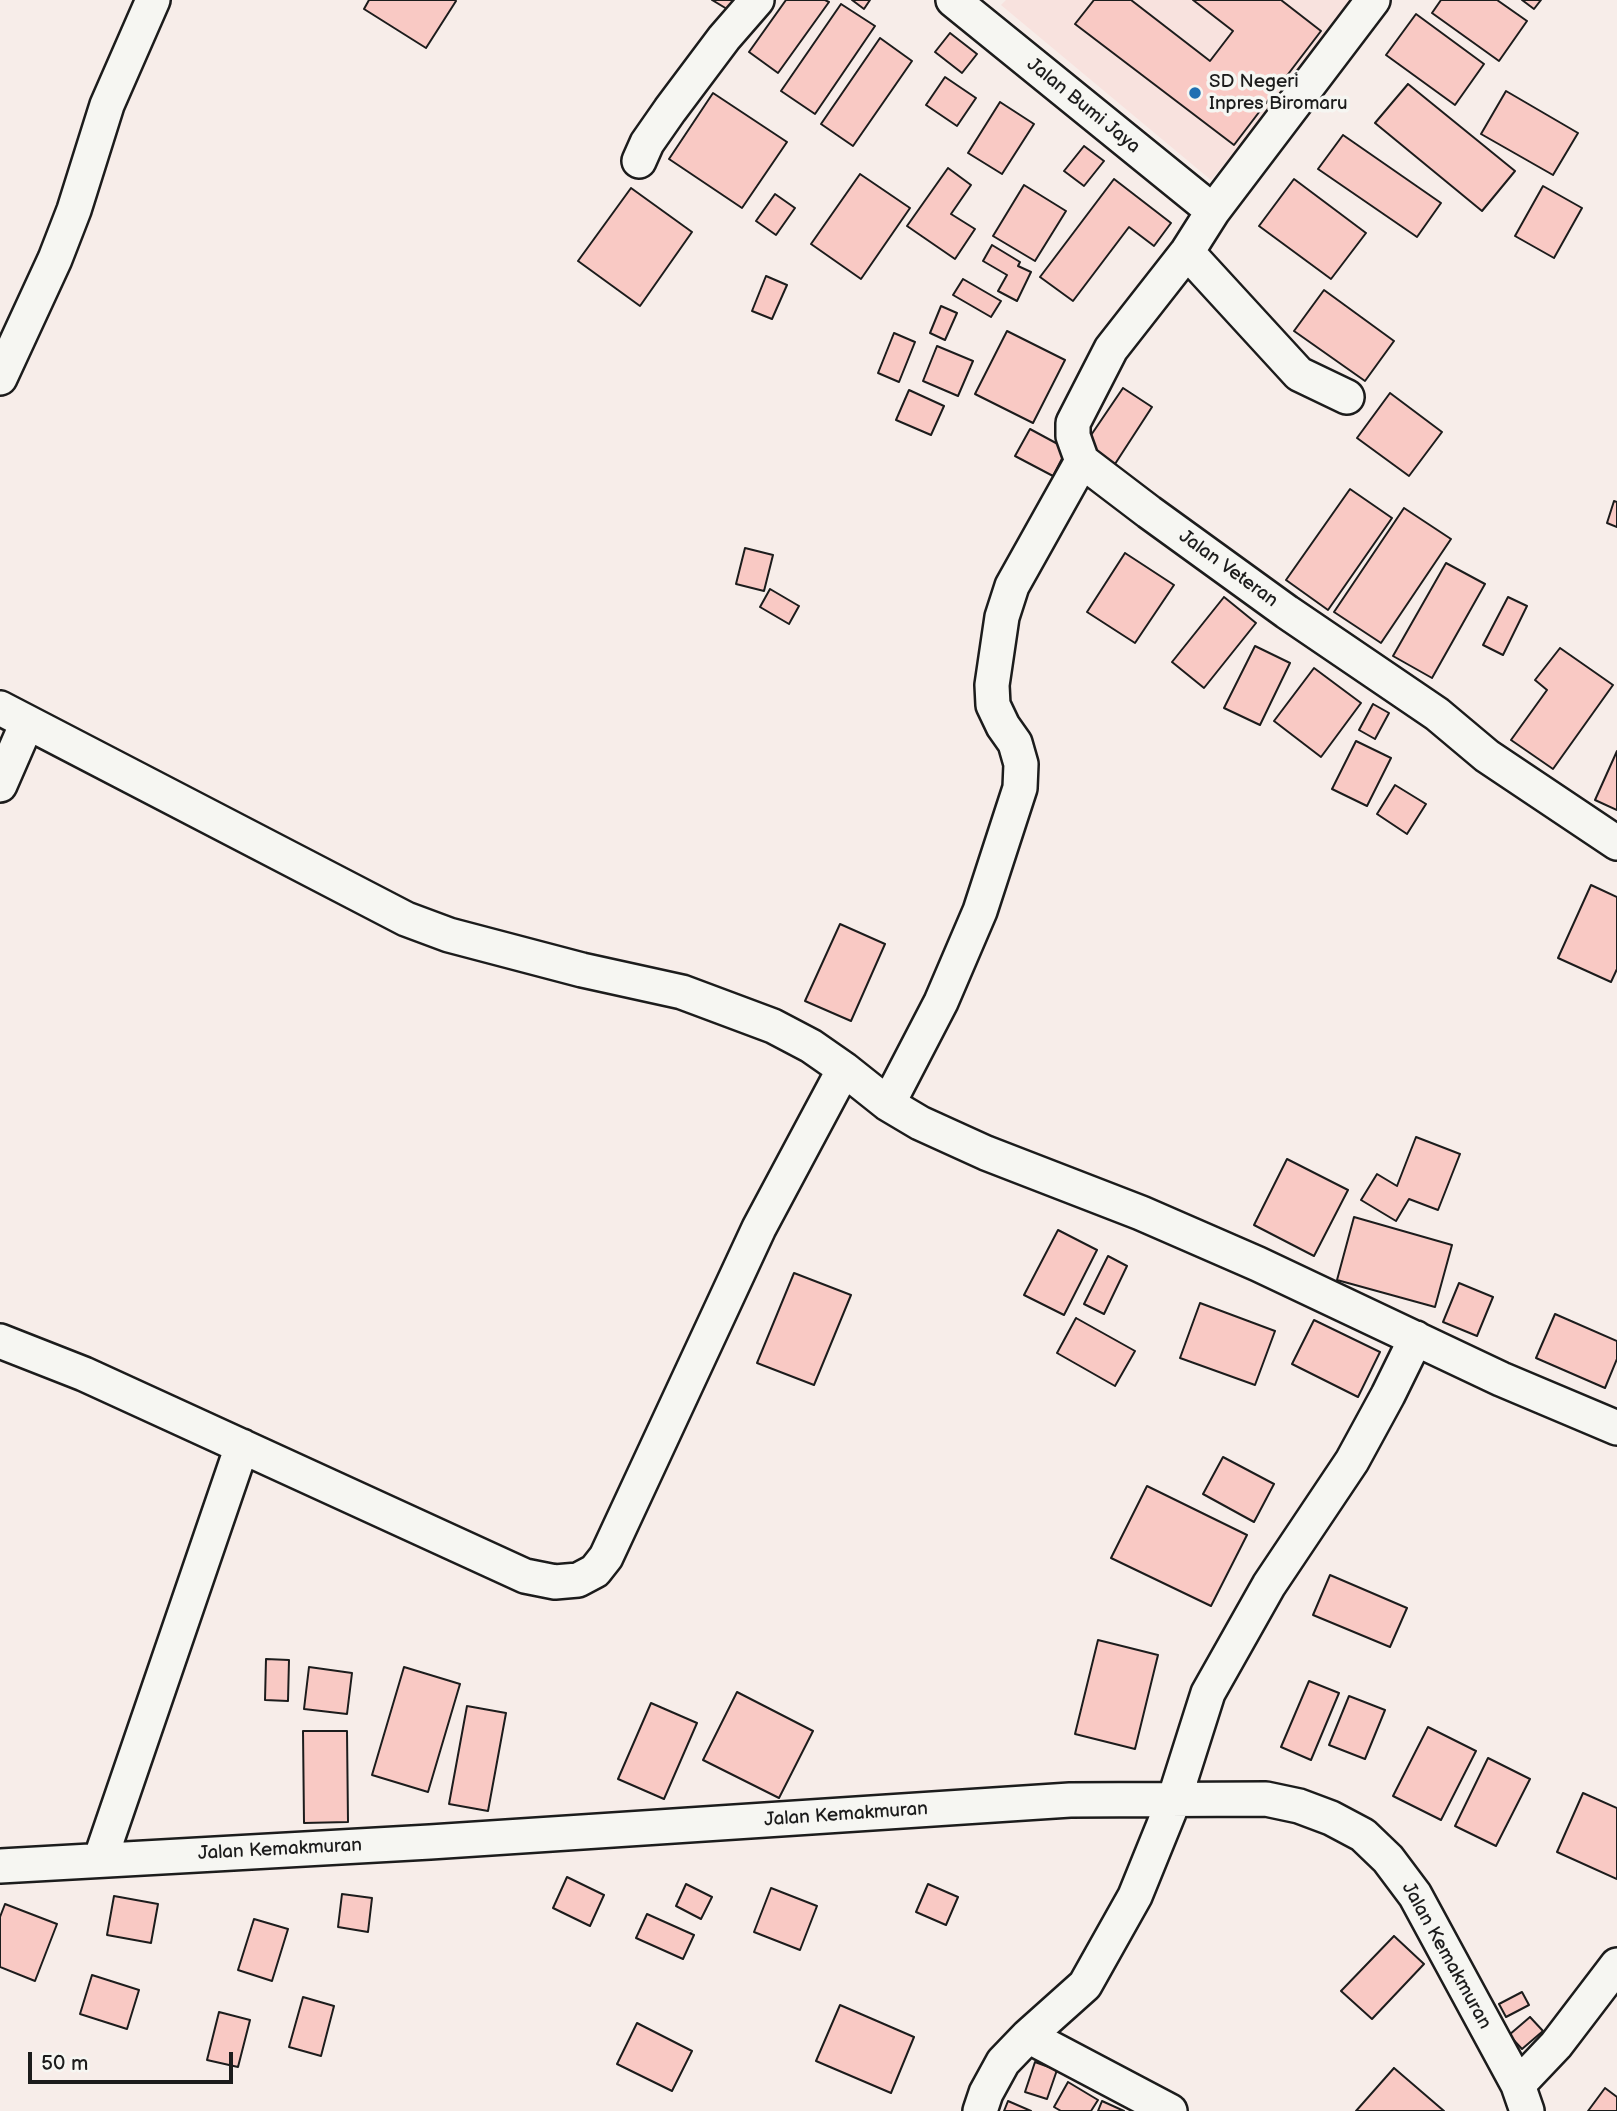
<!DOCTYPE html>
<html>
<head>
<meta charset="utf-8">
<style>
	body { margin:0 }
	#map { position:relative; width:1617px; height:2111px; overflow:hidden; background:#f7ede9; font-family:"Balsamiq Sans",sans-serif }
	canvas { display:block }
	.scale { position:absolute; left:28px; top:2052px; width:205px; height:32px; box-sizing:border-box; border:4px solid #1c1c1c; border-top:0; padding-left:9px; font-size:21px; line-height:24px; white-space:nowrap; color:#1c1c1c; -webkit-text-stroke:5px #f6f6f2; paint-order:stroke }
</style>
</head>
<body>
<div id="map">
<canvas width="1617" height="2111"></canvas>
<div class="scale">50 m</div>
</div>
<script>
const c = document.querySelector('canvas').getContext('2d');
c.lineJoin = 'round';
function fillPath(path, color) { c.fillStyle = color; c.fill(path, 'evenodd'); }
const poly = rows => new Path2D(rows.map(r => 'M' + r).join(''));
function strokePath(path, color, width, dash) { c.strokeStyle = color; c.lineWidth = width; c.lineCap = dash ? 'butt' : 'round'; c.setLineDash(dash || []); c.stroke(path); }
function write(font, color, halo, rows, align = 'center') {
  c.font = font + ' "Balsamiq Sans",sans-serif'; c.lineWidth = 7; c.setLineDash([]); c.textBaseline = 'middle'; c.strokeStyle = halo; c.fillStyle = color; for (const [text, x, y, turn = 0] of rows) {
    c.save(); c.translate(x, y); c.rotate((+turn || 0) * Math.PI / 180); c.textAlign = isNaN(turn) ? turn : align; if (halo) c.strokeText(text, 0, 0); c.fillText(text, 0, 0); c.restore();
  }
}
const built = poly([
	[1006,0,1361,0,1211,180,1001,5]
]);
const building = poly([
	[369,0,455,0,456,1,426,48,364,9,369,0],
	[712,0,739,0,732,12,712,0],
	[786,0,825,0,829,2,778,73,749,52,786,0],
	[852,0,870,0,864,9,852,0],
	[1094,0,1131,0,1210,61,1233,31,1193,0,1281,0,1321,31,1234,145,1075,24,1094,0],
	[1441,0,1497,0,1527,21,1499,61,1432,13,1441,0],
	[1522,0,1541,0,1534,9,1522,0],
	[841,4,875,26,815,114,781,91,841,4],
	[1416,14,1484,64,1455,105,1386,55,1416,14],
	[950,33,977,54,962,73,935,52,950,33],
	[880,38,912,61,853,146,821,124,880,38],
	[945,77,976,98,957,126,926,105,945,77],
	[1408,84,1515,171,1482,211,1375,123,1408,84],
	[1506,91,1578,133,1553,175,1481,134,1506,91],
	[713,93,787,142,742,208,669,159,713,93],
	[1000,102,1034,124,1002,174,968,153,1000,102],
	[1343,135,1441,203,1417,237,1318,169,1343,135],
	[1084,146,1104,161,1084,186,1064,171,1084,146],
	[948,168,971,185,951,214,975,229,955,259,907,226,948,168],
	[860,174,910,208,861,279,811,244,860,174],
	[1114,179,1171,223,1154,246,1129,227,1073,301,1040,277,1114,179],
	[1294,179,1366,233,1331,279,1259,226,1294,179],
	[1024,185,1066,211,1035,261,993,236,1024,185],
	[1543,186,1582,208,1554,258,1515,236,1543,186],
	[631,188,692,232,640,306,578,261,631,188],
	[775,194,795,208,776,235,756,221,775,194],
	[992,245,1020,262,1018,266,1031,272,1017,301,998,291,1007,275,983,261,992,245],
	[766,276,787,285,772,319,752,311,766,276],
	[963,279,1001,301,991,317,953,295,963,279],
	[1324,290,1394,341,1365,381,1294,331,1324,290],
	[941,306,957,313,945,340,930,333,941,306],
	[1007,331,1065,360,1033,423,975,394,1007,331],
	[894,333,915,342,899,382,878,373,894,333],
	[937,346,973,361,958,396,923,381,937,346],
	[1123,388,1152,407,1115,464,1085,444,1123,388],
	[909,390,944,406,931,435,896,420,909,390],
	[1390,393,1442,432,1409,476,1357,438,1390,393],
	[1030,429,1067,449,1053,476,1015,456,1030,429],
	[1350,489,1392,518,1328,610,1286,580,1350,489],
	[1614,501,1617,502,1617,527,1607,523,1614,501],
	[1404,508,1451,539,1381,643,1334,612,1404,508],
	[745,548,773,555,764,591,736,584,745,548],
	[1125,553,1174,585,1135,643,1087,612,1125,553],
	[1446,563,1485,584,1432,678,1393,656,1446,563],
	[770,589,799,606,789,624,760,607,770,589],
	[1224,597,1256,623,1204,688,1172,662,1224,597],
	[1508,597,1527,606,1503,655,1483,645,1508,597],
	[1255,646,1290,663,1260,725,1224,708,1255,646],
	[1560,648,1613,685,1553,769,1511,740,1547,690,1535,680,1560,648],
	[1314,668,1361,703,1321,757,1274,721,1314,668],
	[1373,704,1389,713,1375,739,1359,730,1373,704],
	[1356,741,1391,758,1367,806,1332,789,1356,741],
	[1617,751,1617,810,1595,800,1617,751],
	[1395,785,1426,804,1407,834,1377,814,1395,785],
	[1591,885,1617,897,1617,969,1611,982,1558,958,1591,885],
	[840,924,885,944,851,1021,805,1001,840,924],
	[1416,1137,1460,1154,1438,1210,1409,1199,1396,1221,1361,1200,1377,1174,1397,1186,1416,1137],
	[1287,1159,1348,1190,1314,1256,1254,1225,1287,1159],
	[1354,1217,1452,1245,1435,1307,1337,1280,1354,1217],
	[1058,1230,1097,1250,1064,1315,1024,1295,1058,1230],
	[1108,1256,1127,1266,1104,1314,1084,1304,1108,1256],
	[794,1273,851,1295,814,1385,757,1363,794,1273],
	[1459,1283,1493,1297,1477,1336,1443,1322,1459,1283],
	[1200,1303,1275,1331,1255,1385,1180,1358,1200,1303],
	[1555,1314,1617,1341,1617,1359,1605,1388,1536,1358,1555,1314],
	[1076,1318,1135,1351,1115,1386,1057,1353,1076,1318],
	[1314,1320,1380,1352,1358,1397,1292,1364,1314,1320],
	[1223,1457,1274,1484,1254,1522,1203,1494,1223,1457],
	[1147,1486,1247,1535,1211,1606,1111,1558,1147,1486],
	[1330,1575,1407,1608,1390,1647,1313,1615,1330,1575],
	[1098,1640,1158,1655,1135,1749,1075,1734,1098,1640],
	[266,1659,289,1660,288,1701,265,1700,266,1659],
	[309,1667,352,1673,347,1714,304,1709,309,1667],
	[404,1667,460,1684,428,1792,372,1775,404,1667],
	[1309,1681,1339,1693,1311,1760,1281,1747,1309,1681],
	[737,1692,813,1731,779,1798,703,1760,737,1692],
	[1349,1696,1385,1710,1365,1759,1329,1745,1349,1696],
	[651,1703,697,1723,664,1799,618,1779,651,1703],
	[467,1706,506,1713,488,1811,449,1804,467,1706],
	[1428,1727,1476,1751,1441,1820,1393,1796,1428,1727],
	[303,1731,347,1731,348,1822,304,1823,303,1731],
	[1488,1758,1530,1779,1496,1846,1455,1826,1488,1758],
	[1583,1793,1617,1808,1617,1879,1557,1852,1583,1793],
	[567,1877,604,1895,590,1926,553,1908,567,1877],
	[686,1884,712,1897,701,1919,676,1906,686,1884],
	[928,1884,958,1897,946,1925,916,1912,928,1884],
	[771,1888,817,1906,800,1950,754,1932,771,1888],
	[342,1894,372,1898,368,1932,338,1927,342,1894],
	[114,1896,158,1904,151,1943,107,1935,114,1896],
	[5,1904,57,1924,35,1981,0,1967,0,1917,5,1904],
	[647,1914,694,1935,683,1959,636,1938,647,1914],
	[254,1919,288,1929,272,1981,238,1970,254,1919],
	[1394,1936,1424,1964,1372,2019,1341,1991,1394,1936],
	[92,1975,139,1990,127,2029,80,2014,92,1975],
	[1522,1992,1529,2005,1506,2017,1499,2004,1522,1992],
	[303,1997,334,2006,321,2056,289,2047,303,1997],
	[840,2005,914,2037,891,2093,816,2061,840,2005],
	[219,2012,250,2020,238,2067,207,2060,219,2012],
	[1530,2017,1543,2031,1522,2049,1509,2035,1530,2017],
	[637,2023,692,2051,672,2091,617,2064,637,2023],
	[1035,2062,1057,2070,1047,2099,1025,2092,1035,2062],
	[1394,2068,1444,2111,1356,2111,1394,2068],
	[1068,2082,1098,2100,1091,2111,1061,2111,1054,2107,1068,2082],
	[1605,2088,1617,2097,1617,2111,1588,2111,1605,2088],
	[1008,2101,1031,2111,1004,2111,1008,2101],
	[1102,2101,1124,2111,1098,2111,1102,2101]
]);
const minor = poly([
	[953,0,1213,211],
	[1373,0,1213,211,1187,252,1111,349,1073,423,1073,436,1082,461,1149,512,1287,612,1437,714,1487,756,1617,843],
	[639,161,647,143,670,110,724,38,757,0],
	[1187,252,1299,374,1347,397],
	[0,378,55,259,74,210,107,105,153,0],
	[0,708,406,919,449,935,582,970,682,992,773,1026,811,1046,844,1069,888,1104,920,1123,986,1153,1141,1213,1258,1264,1501,1379,1617,1428],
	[0,785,27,723],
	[888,1104,941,1002,980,911,1020,788,1021,764,1015,743,1003,726,993,705,992,685,1002,617,1012,586,1082,461],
	[0,1341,84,1374,525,1576,555,1582,578,1580,595,1571,606,1557,759,1228,844,1069],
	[100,1860,242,1446],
	[0,1866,430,1842,1070,1800,1266,1799,1299,1806,1331,1818,1363,1835,1388,1859,1415,1895,1518,2085,1527,2111],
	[1518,2085,1556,2045,1617,1965],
	[980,2111,986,2093,1003,2062,1028,2036],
	[1170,2111,1028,2036,1085,1985,1135,1896,1174,1800,1208,1693,1269,1585,1352,1461,1388,1395,1416,1338]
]);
const markers = [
	[1195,93,7,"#1f6fb2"]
];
const poiNames = [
	["SD Negeri",1209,82],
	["Inpres Biromaru",1209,104]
];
const streetNames = [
	["Jalan Bumi Jaya",1083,106,39],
	["Jalan Veteran",1228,569,36],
	["Jalan Kemakmuran",846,1815,-4],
	["Jalan Kemakmuran",280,1850,-3],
	["Jalan Kemakmuran",1446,1956,61]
];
fillPath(built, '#f8e2de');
fillPath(building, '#f9c9c4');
strokePath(building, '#1c1c1c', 2);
strokePath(minor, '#1c1c1c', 38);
strokePath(minor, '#f6f6f2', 33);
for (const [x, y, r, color] of markers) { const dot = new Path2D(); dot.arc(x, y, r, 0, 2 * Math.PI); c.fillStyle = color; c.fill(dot); strokePath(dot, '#f6f6f2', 2.5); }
write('19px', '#1c1c1c', '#f6f6f2', poiNames, 'left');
write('19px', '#1c1c1c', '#f6f6f2', streetNames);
</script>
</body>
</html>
